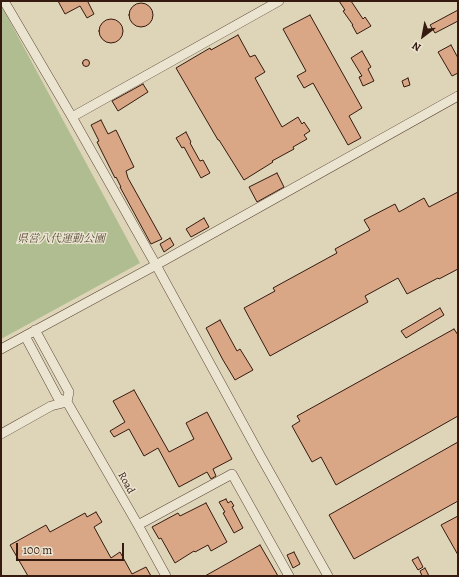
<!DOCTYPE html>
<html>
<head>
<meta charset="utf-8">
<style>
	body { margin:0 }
	#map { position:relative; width:459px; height:577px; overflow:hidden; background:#ded5b8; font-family:Alegreya,serif }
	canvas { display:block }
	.frame { position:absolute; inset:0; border:2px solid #341a0f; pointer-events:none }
	.north { position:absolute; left:403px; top:16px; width:40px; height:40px; -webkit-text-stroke:3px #eae4d1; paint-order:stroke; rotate:212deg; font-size:11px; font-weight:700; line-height:16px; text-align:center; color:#341a0f }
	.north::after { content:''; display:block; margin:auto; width:14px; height:18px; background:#341a0f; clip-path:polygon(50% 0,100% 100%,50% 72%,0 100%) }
	.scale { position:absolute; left:16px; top:543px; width:108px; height:18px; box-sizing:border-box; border:2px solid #341a0f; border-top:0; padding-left:5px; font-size:12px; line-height:14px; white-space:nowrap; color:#341a0f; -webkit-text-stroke:3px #eae4d1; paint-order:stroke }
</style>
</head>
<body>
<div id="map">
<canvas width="459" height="577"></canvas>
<div class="frame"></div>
<div class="north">N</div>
<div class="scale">100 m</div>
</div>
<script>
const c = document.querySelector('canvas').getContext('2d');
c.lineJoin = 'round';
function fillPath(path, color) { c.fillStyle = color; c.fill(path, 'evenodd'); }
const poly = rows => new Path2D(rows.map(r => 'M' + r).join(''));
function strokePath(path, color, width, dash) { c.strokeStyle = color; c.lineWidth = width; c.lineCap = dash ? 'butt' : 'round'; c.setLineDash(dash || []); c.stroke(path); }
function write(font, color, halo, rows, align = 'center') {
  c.font = font + ' Alegreya,"Noto Serif JP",serif'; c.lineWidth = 3; c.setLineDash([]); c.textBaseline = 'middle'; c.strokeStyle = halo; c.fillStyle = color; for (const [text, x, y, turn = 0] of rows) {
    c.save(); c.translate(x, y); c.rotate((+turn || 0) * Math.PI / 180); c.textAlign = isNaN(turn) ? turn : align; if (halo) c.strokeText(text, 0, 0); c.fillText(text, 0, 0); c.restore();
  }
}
const green = poly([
	[1,5,140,263,1,339]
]);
const building = poly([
	[58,1,89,1,88,2,94,14,87,18,80,6,65,14,58,1],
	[339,1,351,1,363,19,365,17,371,26,357,34,352,25,353,25,343,11,345,10,339,1],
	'129 15a12 12 0 1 1 24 0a12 12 0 1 1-24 0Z',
	[458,10,458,21,435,33,430,25,458,10],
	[310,15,362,108,349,116,361,138,348,145,313,83,304,88,297,76,306,71,283,29,310,15],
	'99 31a12 12 0 1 1 24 0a12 12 0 1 1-24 0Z',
	[238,35,250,57,255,55,265,72,255,78,282,127,298,117,302,124,304,122,310,131,304,135,307,139,293,147,294,149,272,161,273,162,244,180,219,140,218,140,176,68,210,48,211,50,238,35],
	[451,45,458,58,458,73,452,76,438,52,451,45],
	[362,51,371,67,368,69,374,81,363,86,359,77,362,76,351,58,362,51],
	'82.5 63a3.5 3.5 0 1 1 7 0a3.5 3.5 0 1 1-7 0Z',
	[408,78,410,85,404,87,402,81,408,78],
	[143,84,148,92,118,111,112,101,143,84],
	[101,120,108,134,116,130,134,167,126,171,128,178,162,239,151,244,120,187,121,187,116,177,115,178,97,142,99,141,91,125,101,120],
	[186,132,191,142,190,143,200,161,203,160,210,173,201,178,184,147,182,148,176,138,186,132],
	[277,173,284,187,257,202,249,187,277,173],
	[458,192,458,269,439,279,438,278,407,294,398,278,365,296,368,302,270,356,244,308,275,291,273,288,337,253,335,249,370,230,364,220,395,204,399,212,424,198,429,207,458,192],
	[204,218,209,227,191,237,186,229,204,218],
	[170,238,174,245,164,252,160,244,170,238],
	[440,308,444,315,406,338,401,331,440,308],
	[220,320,237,351,240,349,253,370,235,380,223,360,206,328,220,320],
	[454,329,458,335,458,416,336,485,321,457,312,462,292,426,300,421,297,416,454,329],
	[134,390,169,452,194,439,186,423,207,412,232,459,213,469,216,476,211,479,207,472,179,487,158,448,144,456,129,429,114,437,110,431,125,422,113,401,134,390],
	[458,442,458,501,354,559,329,515,458,442],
	[226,499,228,503,231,501,234,506,232,507,243,528,234,533,223,513,225,512,219,502,226,499],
	[206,503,227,542,211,551,208,545,195,552,194,551,175,563,161,538,159,539,152,527,178,513,180,516,206,503],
	[96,512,102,522,94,527,111,558,120,552,132,574,146,567,151,576,28,576,10,545,46,525,50,532,85,513,87,517,96,512],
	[458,516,458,555,441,525,458,516],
	[260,545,278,576,205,576,260,545],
	[294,552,300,564,293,568,287,555,294,552],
	[418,557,423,567,418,570,412,560,418,557],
	[425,568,429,576,422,576,420,571,425,568]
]);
const minor = poly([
	[4,1,72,117,156,265,261,457,328,576],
	[72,117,279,1],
	[35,330,69,392,67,402],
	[25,336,58,398,67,402,138,525,166,576],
	[1,349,156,265,458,96],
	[1,434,51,406,67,402],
	[138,525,232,474,289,576]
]);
const parkNames = [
	["県営八代運動公園",61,239]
];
const streetNames = [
	["Road",126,483,61]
];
fillPath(green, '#b0bd90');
fillPath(building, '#daa786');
strokePath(building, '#341a0f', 1);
strokePath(minor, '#5e4939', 10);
strokePath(minor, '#eae4d1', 9);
write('italic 11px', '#594b36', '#eae4d1', parkNames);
write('11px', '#341a0f', '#eae4d1', streetNames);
</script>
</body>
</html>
